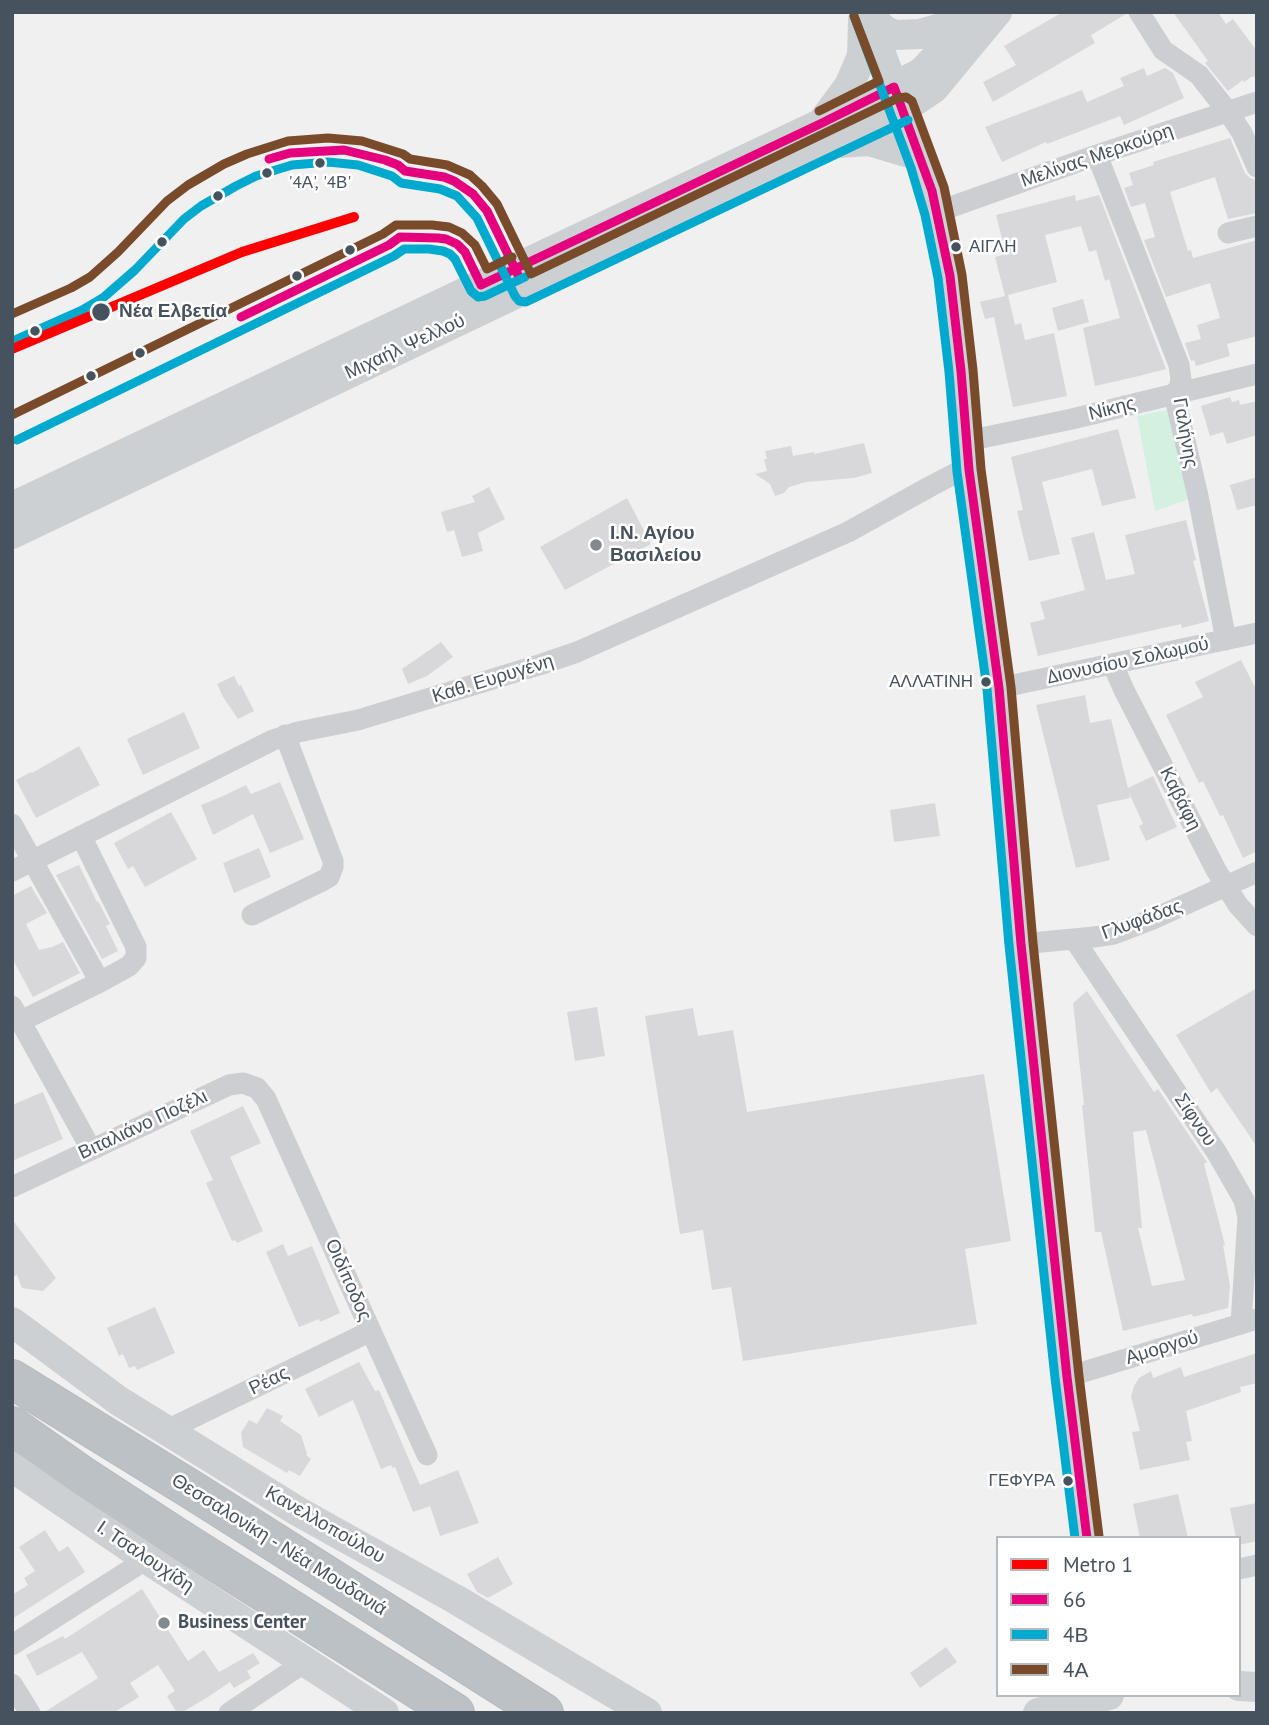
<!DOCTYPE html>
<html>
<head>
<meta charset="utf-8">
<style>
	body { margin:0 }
	#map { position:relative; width:1269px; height:1725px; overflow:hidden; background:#f1f0f0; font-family:"PT Sans",sans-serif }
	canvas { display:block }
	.frame { position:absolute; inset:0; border:14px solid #46525d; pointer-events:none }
	.legend { position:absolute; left:996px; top:1536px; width:245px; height:161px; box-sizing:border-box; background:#fff; border:2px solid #b5babe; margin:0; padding:9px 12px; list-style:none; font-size:21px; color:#46525d }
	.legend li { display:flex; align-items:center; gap:14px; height:35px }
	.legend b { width:35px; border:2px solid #b5babe }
</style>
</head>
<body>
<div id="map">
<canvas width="1269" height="1725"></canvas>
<div class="frame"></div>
<ul class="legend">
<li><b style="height:9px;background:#f00"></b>Metro 1</li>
<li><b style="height:9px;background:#e5007d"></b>66</li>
<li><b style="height:9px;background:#00a9ce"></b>4Β</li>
<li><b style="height:9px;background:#7a4b2a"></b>4Α</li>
</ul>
</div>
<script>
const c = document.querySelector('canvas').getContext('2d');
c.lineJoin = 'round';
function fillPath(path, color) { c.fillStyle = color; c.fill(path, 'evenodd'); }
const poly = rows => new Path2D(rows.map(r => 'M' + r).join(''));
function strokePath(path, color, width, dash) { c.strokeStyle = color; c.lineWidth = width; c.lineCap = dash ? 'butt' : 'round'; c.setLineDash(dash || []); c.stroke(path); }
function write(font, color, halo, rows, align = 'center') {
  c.font = font + ' "PT Sans",sans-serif'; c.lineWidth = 5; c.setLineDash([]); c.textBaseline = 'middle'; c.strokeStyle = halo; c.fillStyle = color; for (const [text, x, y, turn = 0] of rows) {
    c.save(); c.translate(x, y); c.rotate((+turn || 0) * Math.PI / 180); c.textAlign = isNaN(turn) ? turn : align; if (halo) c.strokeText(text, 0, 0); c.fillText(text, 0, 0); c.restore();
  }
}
const green = poly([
	[1172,409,1198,496,1155,511,1137,416]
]);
const building = poly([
	[1063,12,1126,12,1126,14,1091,35,1095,43,993,102,983,82,1016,65,1004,46],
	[1173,12,1218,12,1226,24,1233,19,1257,51,1257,76,1251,77,1244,82,1243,80,1228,91,1205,63,1208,61],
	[1144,68,1147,76,1165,68,1173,73,1184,98,1124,125,1120,116,1047,144,1046,142,1002,162,985,127,1082,90,1087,102,1124,86,1120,78],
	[1230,138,1245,173,1250,178,1257,180,1257,213,1228,219,1215,177,1170,192,1188,251,1191,250,1193,258,1257,240,1257,336,1227,344,1230,356,1196,366,1194,360,1191,361,1185,343,1201,339,1197,325,1220,318,1210,283,1166,297,1144,240,1155,237,1145,203,1131,207,1124,188,1133,185,1129,173,1154,165,1153,162],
	[1075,195,1076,201,1099,195,1166,369,1139,376,1095,386,1083,328,1120,318,1109,279,1105,281,1096,250,1089,252,1081,226,1045,235,1057,282,1008,295,1015,325,1021,323,1025,340,1054,333,1067,396,1013,407,994,317,985,319,980,302,1005,296,995,257,1006,254,996,215],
	[1083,299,1089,322,1058,331,1052,308],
	[1230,397,1232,402,1239,400,1240,405,1257,401,1257,435,1227,444,1223,432,1210,436,1201,406],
	[1118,429,1136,498,1102,506,1092,469,1042,482,1060,554,1029,561,1017,511,1023,510,1011,457],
	[864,443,872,473,854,478,806,482,789,487,784,493,775,496,770,484,755,474,767,471,764,459,767,459,765,451,791,446,793,456,814,452,814,454],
	[1257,477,1257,505,1237,510,1230,485],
	[489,487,505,519,478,533,483,551,462,557,454,530,447,532,441,512,475,502,472,496],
	[627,498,651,544,565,590,540,547],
	[1186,520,1196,560,1193,561,1209,621,1182,628,1181,624,1038,656,1030,623,1045,619,1040,602,1085,590,1071,538,1094,532,1106,580,1135,574,1125,535],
	[441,642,453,657,427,676,408,684,402,669],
	[1241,660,1257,691,1257,851,1243,858,1223,815,1220,816,1203,781,1199,783,1166,715,1203,697,1195,682],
	[234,676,239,686,241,685,254,711,238,719,223,697,217,684],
	[1085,695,1090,723,1111,719,1128,788,1153,776,1177,827,1146,841,1139,826,1143,824,1129,793,1130,798,1097,805,1110,860,1076,868,1036,705],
	[184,712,200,748,143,775,127,739],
	[79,746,100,785,36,818,16,780,31,772,32,773],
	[280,782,304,839,270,853,253,814,213,835,201,805,223,796,246,785,251,794],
	[935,803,940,836,894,842,890,810],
	[171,812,197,859,145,887,133,866,128,869,114,843],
	[259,848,271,877,234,893,223,863],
	[79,865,97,902,98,901,110,924,106,926,118,951,102,959,56,875],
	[31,886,47,913,26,924,39,950,52,947,63,942,80,973,33,997,12,958,12,896],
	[1257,988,1257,1147,1217,1088,1211,1093,1176,1035],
	[1087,991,1154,1092,1158,1089,1207,1162,1204,1164,1225,1245,1223,1245,1230,1286,1228,1308,1193,1317,1192,1314,1123,1331,1101,1232,1095,1232,1082,1105,1084,1105,1073,1003],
	[1146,1130,1185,1280,1152,1286,1138,1228,1142,1228,1133,1132],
	[597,1007,605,1056,575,1061,567,1012],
	[693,1008,698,1036,733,1030,747,1112,984,1074,1011,1241,965,1249,977,1324,743,1361,731,1287,712,1290,703,1230,680,1234,645,1016],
	[43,1092,63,1139,12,1161,12,1105],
	[243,1106,261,1143,230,1157,263,1231,237,1243,235,1240,232,1241,206,1183,213,1180,190,1131],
	[12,1219,56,1278,43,1291,22,1288,17,1275,12,1278],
	[283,1244,288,1256,312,1246,340,1313,320,1322,319,1319,299,1327,266,1252],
	[155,1307,175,1353,137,1370,135,1366,129,1368,123,1354,119,1356,107,1328],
	[1257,1353,1257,1383,1240,1387,1241,1392,1186,1411,1192,1441,1186,1442,1190,1460,1140,1470,1132,1432,1140,1431,1131,1397,1134,1386,1139,1378,1151,1371,1153,1378,1181,1367,1184,1377],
	[359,1362,375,1391,379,1390,420,1485,458,1470,479,1523,440,1536,430,1506,413,1512,395,1467,392,1468,391,1465,381,1469,353,1400,319,1417,305,1389],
	[267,1408,283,1416,280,1421,301,1435,307,1454,306,1455,311,1459,300,1476,289,1470,287,1473,243,1447,241,1433,249,1420,257,1424],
	[1178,1494,1188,1538,1140,1538,1133,1504],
	[1257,1503,1257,1541,1239,1545,1239,1538,1236,1538,1230,1508],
	[45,1530,59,1552,68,1546,85,1572,12,1619,12,1595,28,1585,24,1578,35,1571,19,1547],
	[498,1557,513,1584,488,1598,477,1592,467,1574],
	[142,1589,188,1661,204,1650,219,1672,253,1653,260,1663,247,1671,251,1678,234,1688,230,1682,208,1697,181,1713,177,1713,167,1696,175,1691,158,1665,130,1683,139,1697,113,1713,43,1713,98,1678,82,1652,37,1676,26,1655,63,1636,65,1639],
	[946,1647,957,1662,920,1688,910,1673]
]);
const street = poly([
	[1139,12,1163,50,1199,75,1228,112,1242,133,1257,167],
	[1097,155,1179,365,1181,380,1179,388,1174,394,1198,496,1226,640],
	[937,212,1097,155,1257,102],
	[1228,233,1257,226],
	[967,441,1072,419,1257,374],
	[1113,665,1124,690,1216,870,1238,905,1257,926],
	[999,688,1257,633],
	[12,824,100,982],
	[12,871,273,740,298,732,358,720,542,664,577,652,848,532,931,486,954,474,969,470],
	[252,915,324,880,329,877,333,867,333,861,285,735],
	[1074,939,1217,1153,1244,1200,1248,1217,1241,1323],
	[1021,944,1094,937,1114,934,1153,919,1257,872],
	[12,1006,91,1149],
	[21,1021,100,982,129,966,136,958,136,947,81,836],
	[12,1187,229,1085,243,1083,257,1088,266,1099,427,1455],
	[1067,1377,1257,1319],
	[167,1430,371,1331],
	[1239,1569,1257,1565],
	[12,1645,147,1559],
	[12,1684,30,1713],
	[229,1713,305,1662]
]);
const secondary = poly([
	[865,12,923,164,937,212,950,276,961,371,969,470,999,688,1021,944,1067,1377,1087,1538],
	[866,12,884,30,894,35,920,34,948,26,972,12],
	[824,120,849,86,862,56,863,20],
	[839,143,869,141,920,156],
	[12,507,822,123,919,74,924,70,947,46],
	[12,534,903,109,934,88,997,12],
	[12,1322,119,1401,299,1512,455,1599,647,1713],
	[12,1467,147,1559,384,1713],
	[1239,1686,1257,1687],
	[1038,1713,1109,1695]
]);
const highway = poly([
	[12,1379,192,1490,544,1713],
	[12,1426,83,1476,175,1536,455,1713]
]);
const bus1 = poly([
	[269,159,290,153,344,150,385,160,398,165,405,171,444,177,454,181,473,194,487,211,518,275],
	[241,317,389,245,400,237,438,238,446,239,457,244,465,252,481,285,822,123,894,87,932,191,950,276,961,371,969,470,999,688,1021,944,1067,1377,1087,1538]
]);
const bus2 = poly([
	[854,16,911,168,925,215,938,278,949,372,957,472,987,689,1009,945,1055,1378,1075,1538],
	[17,339,82,310,104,297,135,270,184,219,201,206,236,186,256,176,292,165,328,162,358,165,392,176,401,183,440,189,457,196,477,218,515,296,519,301,526,302,908,120],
	[17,440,394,256,404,249,429,249,443,251,450,254,455,259,471,291,478,297,485,296,525,277]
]);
const bus3 = poly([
	[819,111,879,81,854,16],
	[12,314,71,288,90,277,118,252,167,201,188,185,224,164,247,154,288,141,328,138,362,141,403,154,410,159,447,165,470,175,482,186,497,204,531,274,898,98,906,97,912,101,944,187,962,275,973,370,981,469,1011,687,1033,943,1079,1376,1099,1536],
	[12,415,383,234,396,225,432,225,449,227,462,233,475,245,487,269,512,257]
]);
const metro1 = poly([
	[12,349,242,252,354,217]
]);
const markers = [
	[320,163,6,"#46525d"],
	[267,173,6,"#46525d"],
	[218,196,6,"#46525d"],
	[162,242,6,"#46525d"],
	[956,247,6,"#46525d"],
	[350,250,6,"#46525d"],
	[297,276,6,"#46525d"],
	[101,312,10,"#46525d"],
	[35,331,6,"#46525d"],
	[140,353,6,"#46525d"],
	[91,376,6,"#46525d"],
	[596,545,7,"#828990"],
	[986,682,6,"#46525d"],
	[1068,1481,6,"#46525d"],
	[164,1623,7,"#828990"]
];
const busNames = [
	["'4Α', '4Β'",320,183,"center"],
	["ΑΙΓΛΗ",969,247,"left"],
	["ΑΛΛΑΤΙΝΗ",973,682],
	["ΓΕΦΥΡΑ",1055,1481]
];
const streetNames = [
	["Μελίνας Μερκούρη",1097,156,-19],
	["Μιχαήλ Ψελλού",405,347,-25],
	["Νίκης",1112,409,-14],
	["Γαλήνης",1185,433,80],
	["Διονυσίου Σολωμού",1128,661,-12],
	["Καθ. Ευρυγένη",493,679,-17],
	["Καβάφη",1180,799,63],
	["Γλυφάδας",1142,920,-20],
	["Σίφνου",1195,1120,56],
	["Βιταλιάνο Ποζέλι",143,1125,-25],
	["Οιδίποδος",348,1280,66],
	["Αμοργού",1162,1348,-17],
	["Ρέας",269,1381,-26],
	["Κανελλοπούλου",325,1525,30],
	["Θεσσαλονίκη - Νέα Μουδανιά",279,1545,32],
	["Ι. Τσαλουχίδη",145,1557,34]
];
const stopNames = [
	["Νέα Ελβετία",119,312]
];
const poiNames = [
	["Ι.Ν. Αγίου",610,534],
	["Βασιλείου",610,556],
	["Business Center",178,1623]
];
fillPath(green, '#d4f0e0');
fillPath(building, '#d8d8da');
strokePath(highway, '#b4bac0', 40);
strokePath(street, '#ccced1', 21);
strokePath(secondary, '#ccd0d3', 30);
strokePath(highway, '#bcc1c6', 38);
strokePath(bus1, '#e5007d', 9);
strokePath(bus2, '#00a9ce', 9);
strokePath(bus3, '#7a4b2a', 9);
strokePath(metro1, '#f00', 10);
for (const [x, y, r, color] of markers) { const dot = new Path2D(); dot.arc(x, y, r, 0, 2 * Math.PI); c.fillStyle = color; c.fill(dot); strokePath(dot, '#fff', 2.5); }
write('17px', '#46525d', '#fff', busNames, 'right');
write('19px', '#46525d', '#fff', streetNames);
write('bold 19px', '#46525d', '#fff', stopNames, 'left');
write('bold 19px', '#46525d', '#fff', poiNames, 'left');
</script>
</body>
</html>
